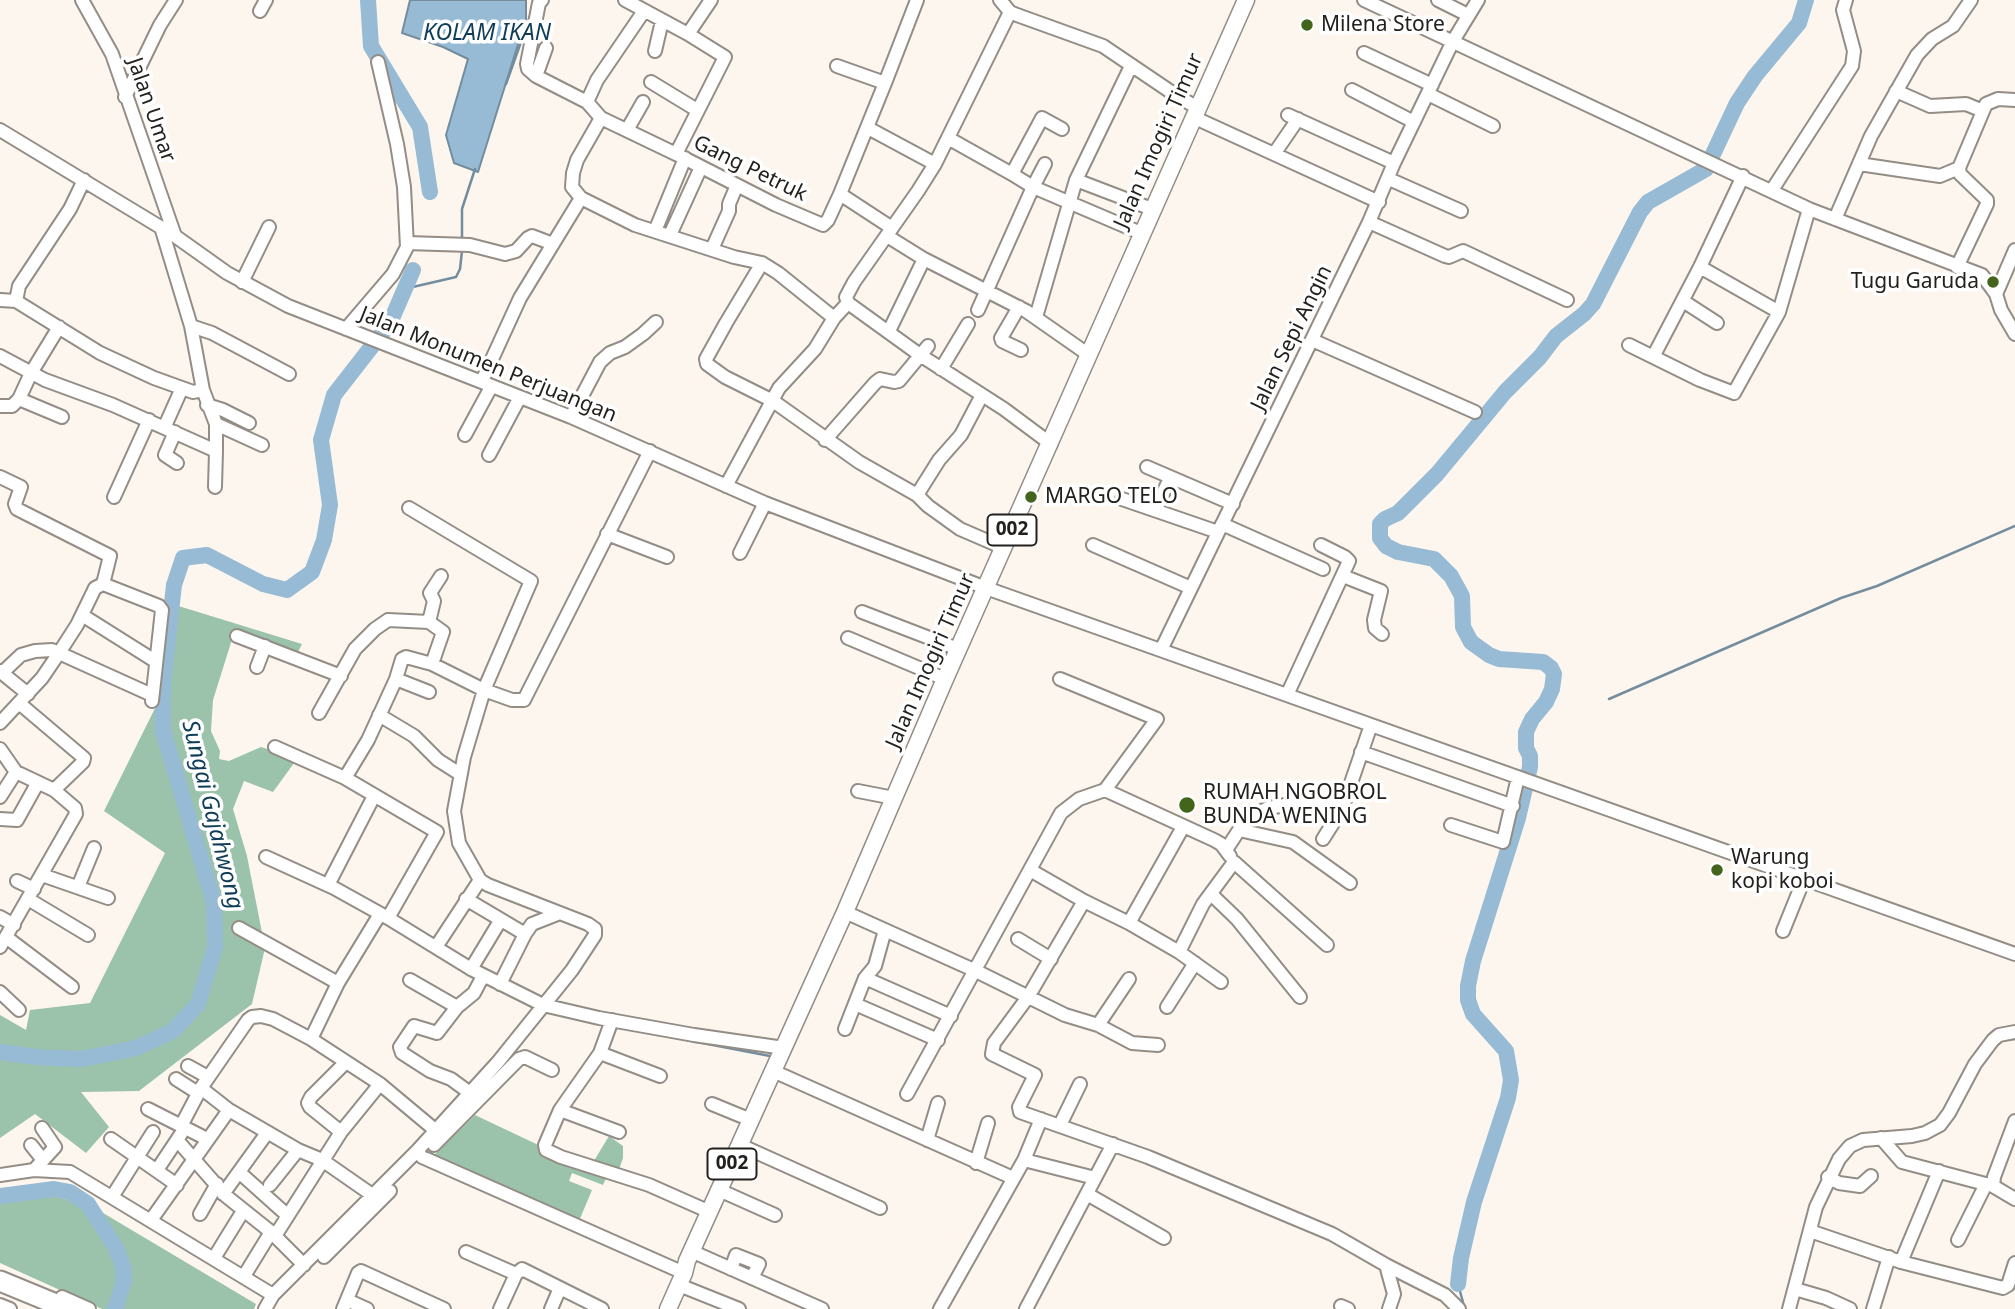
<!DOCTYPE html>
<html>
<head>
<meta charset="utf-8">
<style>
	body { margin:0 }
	canvas { display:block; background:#fdf6ef }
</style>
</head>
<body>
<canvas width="2015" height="1309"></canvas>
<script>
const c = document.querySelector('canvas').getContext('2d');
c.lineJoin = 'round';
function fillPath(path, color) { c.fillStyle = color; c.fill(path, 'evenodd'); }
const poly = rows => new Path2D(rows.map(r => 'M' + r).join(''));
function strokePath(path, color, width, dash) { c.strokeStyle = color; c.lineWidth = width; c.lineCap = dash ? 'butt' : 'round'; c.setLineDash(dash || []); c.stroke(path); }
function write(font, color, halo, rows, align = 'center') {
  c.font = font + ' "Noto Sans",sans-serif'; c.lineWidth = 7; c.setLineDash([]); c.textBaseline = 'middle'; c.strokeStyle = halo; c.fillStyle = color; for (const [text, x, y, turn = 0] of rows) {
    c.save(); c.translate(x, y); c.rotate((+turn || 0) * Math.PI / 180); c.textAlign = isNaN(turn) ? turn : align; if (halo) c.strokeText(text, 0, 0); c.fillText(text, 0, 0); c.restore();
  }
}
const forest = poly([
	[172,604,302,644,297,654,234,633,213,700,211,731,220,751,219,759,229,761,261,747,297,759,273,792,244,781,233,809,247,856,265,948,252,1004,139,1091,81,1092,109,1127,86,1153,35,1114,0,1138,0,1015,26,1030,30,1010,90,1003,165,853,104,811,166,686],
	[475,1115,589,1169,609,1136,623,1146,623,1158,616,1178,607,1176,603,1185,572,1173,569,1181,592,1190,579,1221,431,1158],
	[28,1191,88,1204,256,1304,254,1309,102,1309,0,1263,0,1196]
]);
const water = poly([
	[410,0,526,0,526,19,478,172,454,163,446,135,468,59,443,47,402,33,410,0]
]);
const stream = poly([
	[506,84,531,14],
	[462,240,462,209,475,169],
	[404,289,456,277,460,269,462,251],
	[1609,699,1841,598,1877,586,2015,526],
	[645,1032,770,1056],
	[1458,1284,1464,1306]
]);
const river = poly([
	[368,0,371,46,420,127,430,192],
	[0,1052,35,1057,82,1059,136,1048,173,1031,198,1004,215,947,214,903,163,731,163,682,174,585,183,558,207,555,263,584,287,590,312,572,324,540,330,505,321,440,334,395,390,323,413,270],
	[0,1196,54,1189,70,1192,88,1204,116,1248,123,1266,124,1281,115,1309],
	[1458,1284,1461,1258,1474,1202,1508,1098,1511,1080,1506,1051,1473,1014,1468,1000,1468,986,1473,961,1518,818,1530,767,1530,756,1526,748,1526,732,1532,719,1546,702,1552,689,1554,674,1551,668,1543,662,1499,659,1489,655,1471,642,1463,627,1462,596,1451,576,1434,559,1398,552,1386,546,1380,538,1380,524,1385,519,1398,513,1437,474,1505,392,1540,357,1556,336,1584,314,1593,304,1640,212,1648,202,1706,169,1737,103,1755,76,1799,23,1806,0]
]);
const minor = poly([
	[82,0,112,54,175,236],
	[542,0,539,3,527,64,528,69,536,76,587,102,601,118,577,160,573,173,572,187,581,198],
	[625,0,688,34,725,57,676,154,776,205,823,225,828,220,840,194,885,83,837,66],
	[1000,0,1010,12,1017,15,1103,46,1177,96,1198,108],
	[1364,0,1809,209,1982,275,1996,294,2001,310,2015,334],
	[1438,0,1468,15],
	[260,11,266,0],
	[1010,12,935,164,918,191,854,282,846,297,848,303,920,355,1004,409,1051,444],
	[688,34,711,0],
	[655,51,662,21],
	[1364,53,1432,85],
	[536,76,546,48],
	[651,82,697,110],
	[885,83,917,0],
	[1352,90,1414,122],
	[1896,91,1930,106,1966,104,1983,111],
	[1428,94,1493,126],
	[125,97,160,25,176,0],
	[587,102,597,80,644,11],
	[1288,115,1394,163],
	[1193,117,1379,202],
	[601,118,676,154],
	[868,128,935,164],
	[0,130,175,236,227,273,288,306,571,417,765,503,986,588,2015,954],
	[627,130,643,102],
	[948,138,1012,174],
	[1274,154,1298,119],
	[1045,164,1033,187,1012,174,1042,118,1062,129],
	[1859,164,1940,176,1959,168],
	[1389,179,1461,211],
	[1076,180,1152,209],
	[1772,190,1852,66,1854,51,1843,10,1846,0],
	[840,194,892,228],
	[1835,219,1871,136,1917,55,1932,39,1953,26,1971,0],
	[1369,222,1445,256,1449,257,1463,251,1567,300],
	[655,231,685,158],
	[670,235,701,167],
	[887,236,924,259],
	[407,243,470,245,505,254,516,251,528,238,532,236,553,244],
	[712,249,729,211,729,204,737,185],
	[762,263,726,323,706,359,707,364,725,377,773,401,859,462,917,495,928,506,960,529,1004,548],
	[1700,267,1779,312],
	[1957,267,1987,204,1987,200,1960,174,1959,168,1986,104,1998,99,2015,100],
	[242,282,269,227],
	[1996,294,2015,250],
	[0,300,16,301,100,353,154,378,193,392,203,390,191,326,161,227],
	[16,301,19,286,70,209,84,180],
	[1683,301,1717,323],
	[1019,307,1001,338,1002,341,1021,350],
	[978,310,1033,187,1141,233],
	[1036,317,1076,180,1131,66],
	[191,326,212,333,289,374],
	[346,329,393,274,407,247,404,187,397,144,378,62],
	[889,331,924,259,1026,311,1089,355],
	[1312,340,1475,412],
	[1629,345,1700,380,1734,393,1779,312,1809,209],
	[0,356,45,380,113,405,216,451,215,487],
	[1653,357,1700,267,1743,176],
	[941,369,968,324],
	[482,381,520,298,581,198,635,225,734,257,762,263,778,273,834,318],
	[203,390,216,424,216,451],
	[19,399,62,417],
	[207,405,223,410,249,423],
	[0,406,12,406,19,399,31,373,59,327],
	[571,417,600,362,610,353,625,347,643,334,656,322],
	[216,424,262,445],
	[165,426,182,388],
	[175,432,165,455,177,463],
	[465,435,491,387],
	[825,440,875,383,880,379,894,382,899,381,928,346],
	[489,455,520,397],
	[1147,467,1233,504],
	[0,477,21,487,15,504,17,509,110,556,103,584],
	[726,486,779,388,815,349,834,318,848,303],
	[917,495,939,460,961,435,982,395],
	[114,497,149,420],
	[1122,499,1218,532],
	[1156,509,1170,478],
	[1222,524,1323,569],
	[607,534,667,557],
	[1093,545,1191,588],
	[740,553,765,503],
	[1343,576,1381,591,1374,620,1375,628,1382,634],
	[862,612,958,649],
	[82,615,155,661],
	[429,622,434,601,430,593,441,576],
	[237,636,341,676],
	[848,638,945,679],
	[1161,650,1369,222,1394,163,1453,41,1478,0],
	[257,667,265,646],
	[0,671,2,673,21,655,35,651,52,650,59,653,77,625,95,588,103,584,159,606,162,610,152,701],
	[2,673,28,694],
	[396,679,429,692],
	[1287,695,1349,561,1345,557,1321,545],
	[19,703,84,758,83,762,54,790],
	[319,713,355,649,375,629,388,620,429,622,443,632,432,664],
	[379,715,414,736,438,760,460,774],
	[0,723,42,678,59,653,152,695],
	[275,747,345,778],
	[0,749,16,772],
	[1361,752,1513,806],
	[1105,790,1214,840,1221,844,1230,856],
	[858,791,894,798],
	[0,797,16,772,54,790,75,808,76,814,0,947],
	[0,819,17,820,37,784],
	[1451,825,1503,842,1518,777],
	[1239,830,1293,842,1350,883],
	[1323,839,1342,809],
	[1226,850,1239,830,1258,813,1268,808,1309,801,1342,809,1371,725],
	[266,857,334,888,388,918,471,969,543,1005,599,1018,694,1035,784,1048],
	[1030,870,1084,901],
	[42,875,108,898],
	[17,881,34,889],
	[328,885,374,796],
	[78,887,94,848],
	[1211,894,1237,919,1300,997],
	[28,899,88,935],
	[466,899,525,934],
	[845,912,976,971,1065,1015,1098,1025,1132,1043,1158,1045],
	[0,917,14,925],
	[388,918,437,832,345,778,368,740,396,679,402,659,406,657,432,664,484,690,512,700,524,700,650,451],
	[1129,923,1183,827],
	[239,928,338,983],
	[1783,931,1804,879],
	[6,937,72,987],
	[1018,939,1051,959],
	[436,947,480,880],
	[1179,952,1203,904,1234,862,1327,945],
	[471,969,500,921],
	[865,978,951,1016],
	[410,980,457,1007],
	[1221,982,1179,952,1129,923,1084,901,1028,997,994,1043,992,1054,1035,1075,1019,1107,1020,1112,1148,1157,1332,1234,1386,1265,1445,1295,1459,1309],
	[500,984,525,934,532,924,560,913],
	[0,992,19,1010],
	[855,1004,938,1040],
	[1167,1007,1195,963],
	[612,1020,600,1053,560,1110,545,1145,546,1150,561,1157,649,1185,710,1212],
	[1098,1025,1129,979],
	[845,1029,865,978,875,966,885,930],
	[311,1039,338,983,380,914],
	[600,1053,660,1076],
	[188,1066,208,1077],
	[773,1071,1013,1178],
	[176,1079,198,1093],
	[201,1088,229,1110,298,1150,322,1160,378,1199],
	[470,1093,451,1079,430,1071,402,1053,400,1047,414,1026,437,1033,457,1007,474,993,483,976],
	[907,1094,1061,813,1079,799,1105,790,1157,719,1060,679],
	[712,1104,751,1120],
	[148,1109,207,1139],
	[560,1110,619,1132],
	[1060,1125,1080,1084],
	[181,1126,201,1088,248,1020,252,1017,261,1016,273,1019,311,1039,380,1084,441,1135],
	[341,1132,310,1107,308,1103,311,1097,346,1062],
	[1881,1138,1902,1162,1993,1186,2015,1199],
	[111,1139,177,1185],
	[177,1140,226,1196,271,1232,304,1265],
	[927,1140,938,1103],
	[31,1145,43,1160],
	[434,1145,519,1059,525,1057,552,1070],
	[740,1145,880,1208],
	[417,1151,422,1157,684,1273],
	[1024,1160,1095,1178],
	[976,1163,988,1123],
	[34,1170,55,1147,42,1128],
	[157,1170,181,1134],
	[239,1172,287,1215],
	[0,1175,34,1170,70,1172,273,1295],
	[1828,1177,1839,1183,1860,1186,1871,1176],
	[270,1185,298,1150],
	[1993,1186,1994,1177,2015,1121],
	[719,1190,775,1215],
	[223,1194,267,1133],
	[1087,1194,1164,1238],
	[112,1197,153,1132],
	[200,1214,217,1184],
	[151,1220,229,1110],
	[1810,1231,1901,1262,2003,1288,2008,1285,2015,1263],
	[275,1236,341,1132,380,1084],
	[1958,1240,1986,1184],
	[691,1251,822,1309],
	[466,1252,516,1274],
	[324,1257,390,1191],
	[214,1258,243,1211],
	[1901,1262,1939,1171],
	[1386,1265,1394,1294,1389,1309],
	[731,1269,736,1255,759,1264,752,1278],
	[244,1276,271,1232],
	[679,1285,739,1309],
	[1795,1289,1826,1298,1850,1309],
	[62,1297,89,1309],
	[347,1300,367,1309],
	[0,1305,10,1309],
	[1341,1306,1348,1309],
	[265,1309,273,1295,417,1151,498,1062,572,970,595,935,595,929,588,924,488,885,480,880,459,843,454,811,464,757,484,690,531,581,409,508],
	[343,1309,358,1273,361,1271,444,1309],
	[500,1309,516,1274,522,1269,602,1309],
	[551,1309,560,1288],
	[940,1309,1024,1160,1041,1119],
	[1026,1309,1113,1144],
	[1789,1309,1816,1207,1839,1159,1850,1146,1863,1140,1912,1136,1925,1133,1940,1125,1949,1113,1975,1064,1993,1040,1999,1035,2015,1032],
	[1873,1309,1889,1257]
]);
const major = poly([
	[668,1309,684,1273,687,1261,845,912,945,679,1246,0]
]);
const highway = poly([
	[0,1281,68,1309]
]);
const markers = [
	[1307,25,7,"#42641b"],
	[1993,282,7,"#42641b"],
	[1031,497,7,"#42641b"],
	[1187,805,9,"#42641b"],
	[1717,870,7,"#42641b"]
];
const shields = [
	[1012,530,49],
	[732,1164,49]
];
const shieldNames = [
	["002",1012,530],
	["002",732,1164]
];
const poiNames = [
	["Milena Store",1321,25],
	["Tugu Garuda",1979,282,"right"],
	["MARGO TELO",1045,497],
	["RUMAH NGOBROL",1203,793],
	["BUNDA WENING",1203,817],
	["Warung",1731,858],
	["kopi koboi",1731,882]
];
const streetNames = [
	["Jalan Umar",151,110,71],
	["Jalan Imogiri Timur",1159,141,-66],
	["Gang Petruk",750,169,26],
	["Jalan Sepi Angin",1292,338,-64],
	["Jalan Monumen Perjuangan",488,365,22],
	["Jalan Imogiri Timur",931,661,-66]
];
const waterNames = [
	["KOLAM IKAN",487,33],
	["Sungai Gajahwong",212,815,76]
];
fillPath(forest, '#9bc3ab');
fillPath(water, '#97bbd5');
strokePath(water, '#748d9e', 2);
strokePath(stream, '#748d9e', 2.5);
strokePath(river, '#97bbd5', 16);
strokePath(minor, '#938d86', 16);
strokePath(major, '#938d86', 19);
strokePath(highway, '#938d86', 23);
strokePath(minor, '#fff', 12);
strokePath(major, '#fff', 16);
strokePath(highway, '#fff', 19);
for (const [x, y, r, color] of markers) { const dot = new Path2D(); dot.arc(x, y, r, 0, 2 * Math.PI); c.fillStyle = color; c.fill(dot); strokePath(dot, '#fff', 2.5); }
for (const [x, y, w] of shields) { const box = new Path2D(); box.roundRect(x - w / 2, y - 15.5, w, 31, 5); c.fillStyle = '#fff'; c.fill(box); strokePath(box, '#23211e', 2); }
write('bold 19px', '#23211e', null, shieldNames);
write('21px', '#23211e', '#fff', poiNames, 'left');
write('21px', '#23211e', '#fff', streetNames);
write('italic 23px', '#0f3d58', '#fff', waterNames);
</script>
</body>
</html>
